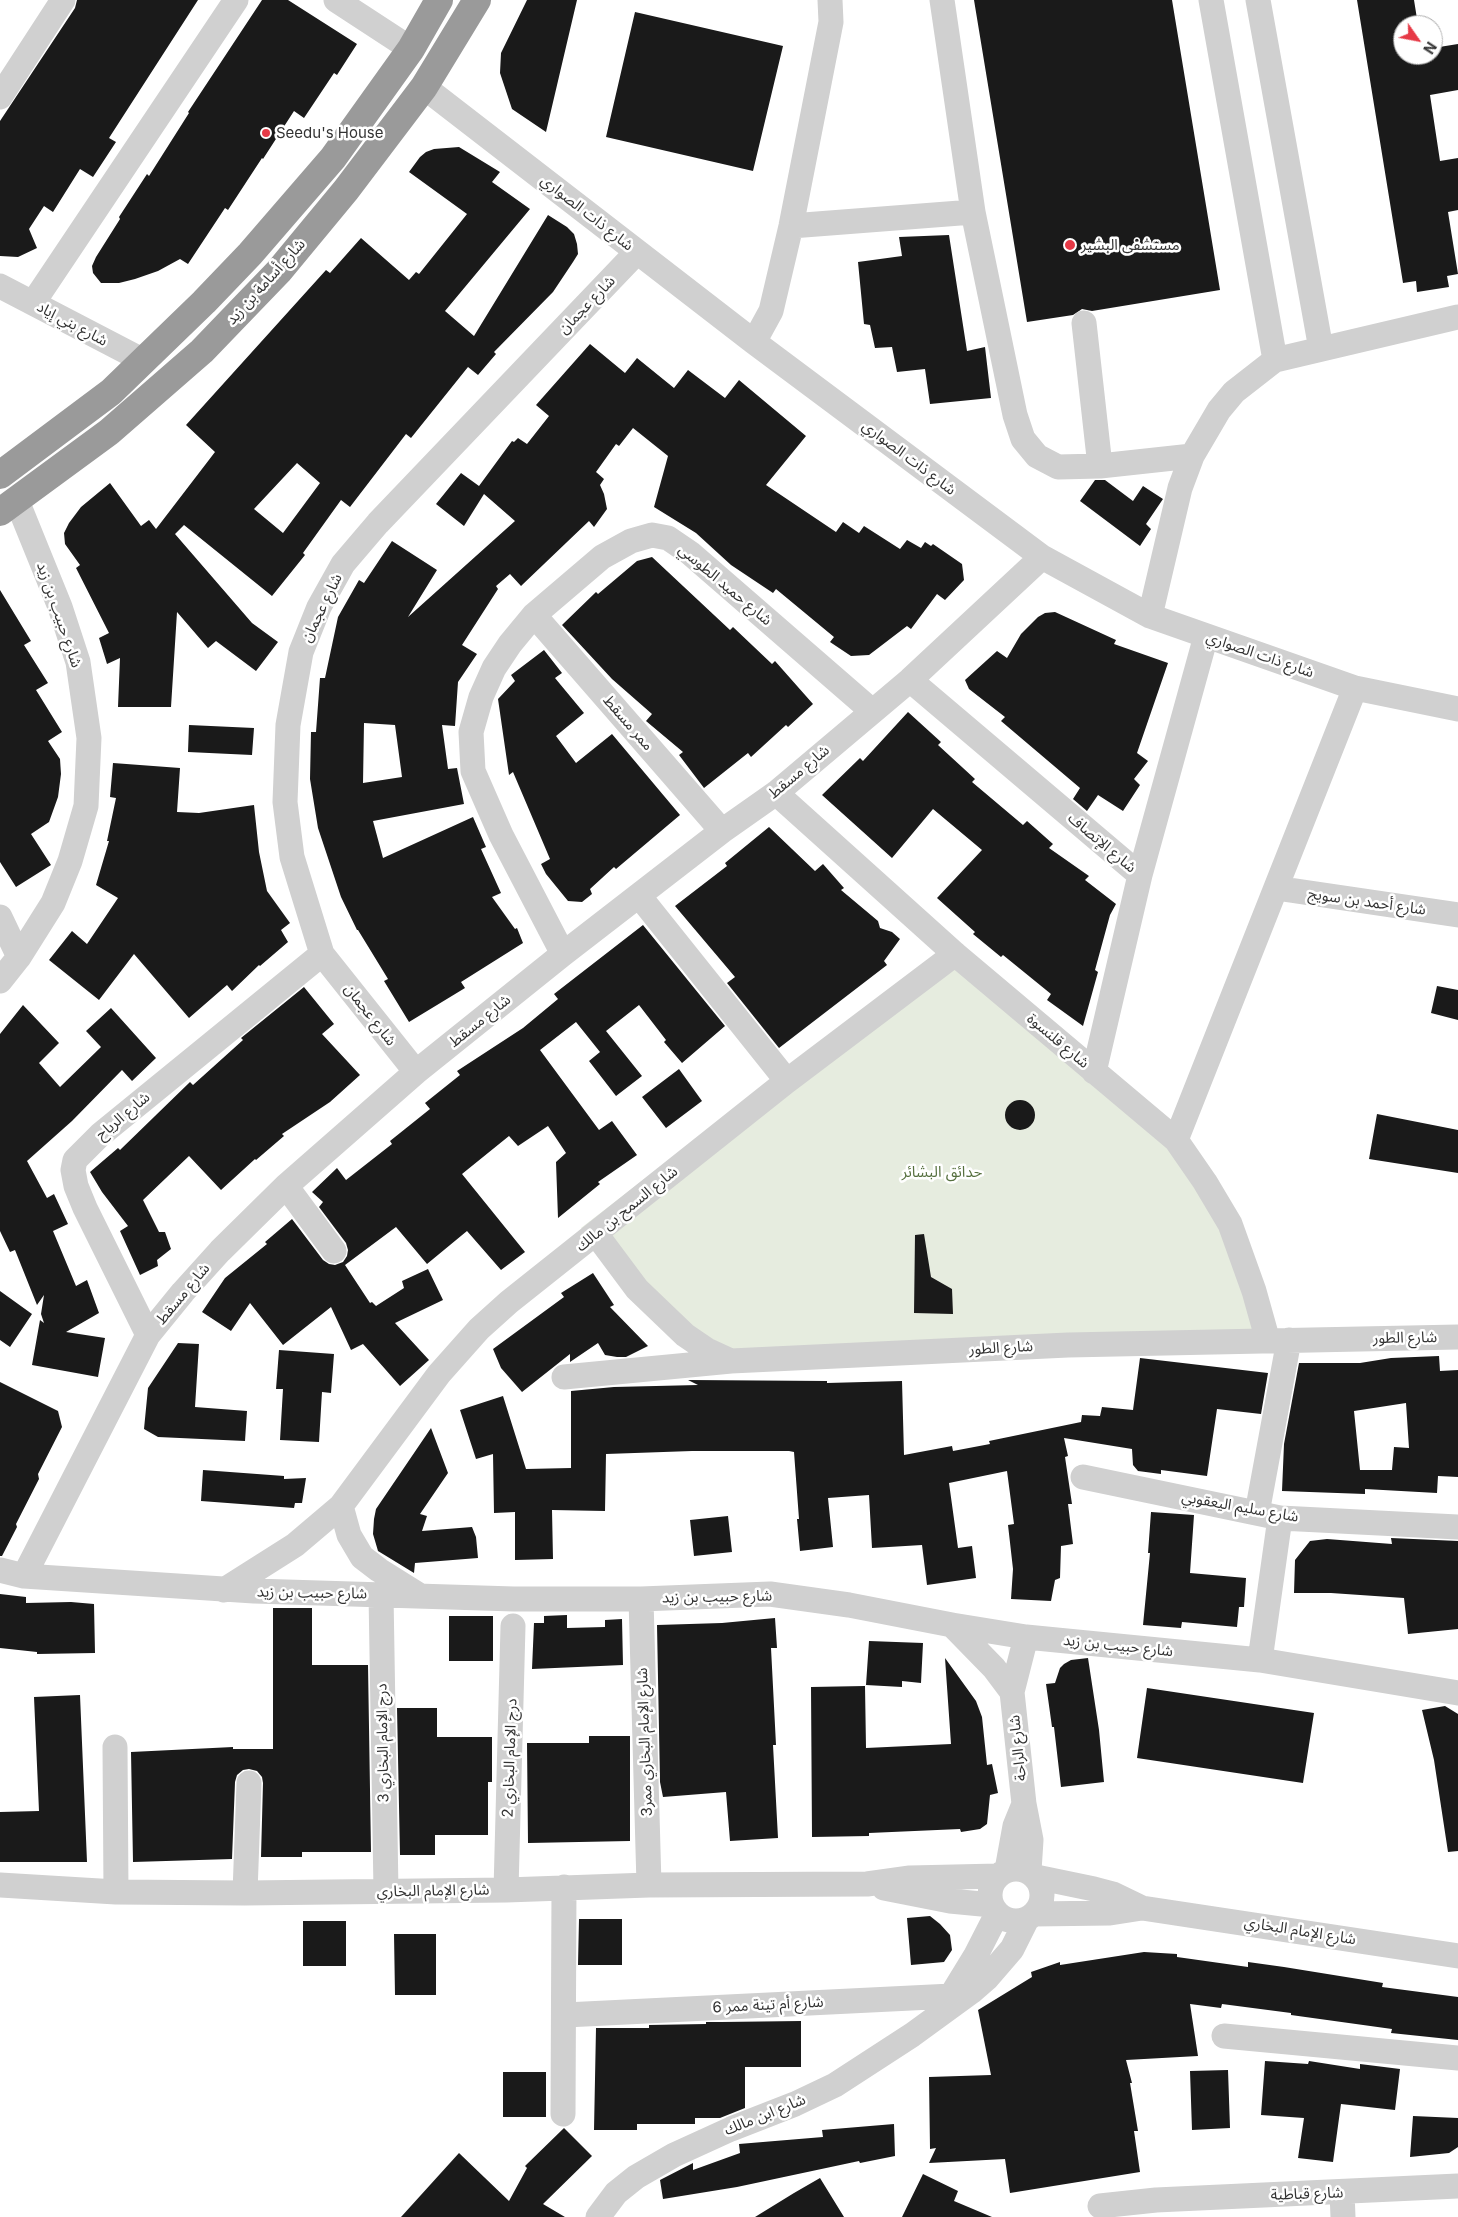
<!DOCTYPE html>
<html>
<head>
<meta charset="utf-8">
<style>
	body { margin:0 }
	#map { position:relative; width:1458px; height:2217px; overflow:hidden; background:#fff; font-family:Inter,sans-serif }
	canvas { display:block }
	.north { position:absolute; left:1393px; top:15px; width:50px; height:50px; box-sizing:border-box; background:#fff; border:1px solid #adadad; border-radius:50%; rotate:123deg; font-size:14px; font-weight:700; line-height:20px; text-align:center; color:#333 }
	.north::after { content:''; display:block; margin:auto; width:18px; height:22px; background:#e63946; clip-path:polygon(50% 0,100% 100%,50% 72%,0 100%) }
</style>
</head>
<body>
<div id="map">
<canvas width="1458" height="2217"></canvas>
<div class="north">N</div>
</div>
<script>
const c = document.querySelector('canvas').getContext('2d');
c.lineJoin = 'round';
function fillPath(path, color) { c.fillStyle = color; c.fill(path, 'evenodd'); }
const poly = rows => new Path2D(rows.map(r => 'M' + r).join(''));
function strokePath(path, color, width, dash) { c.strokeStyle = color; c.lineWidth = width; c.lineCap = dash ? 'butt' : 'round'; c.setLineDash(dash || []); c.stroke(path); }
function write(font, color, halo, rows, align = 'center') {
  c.font = font + ' Inter,"Noto Sans Arabic",sans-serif'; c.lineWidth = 5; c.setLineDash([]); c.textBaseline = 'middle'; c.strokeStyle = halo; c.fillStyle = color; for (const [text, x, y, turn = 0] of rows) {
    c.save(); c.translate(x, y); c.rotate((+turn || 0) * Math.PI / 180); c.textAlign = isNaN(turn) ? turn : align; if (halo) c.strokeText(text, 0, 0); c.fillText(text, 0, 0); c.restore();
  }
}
const green = poly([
	[947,945,1170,1147,1225,1232,1275,1338,726,1358,652,1308,581,1228]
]);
const building = poly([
	[77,0,198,0,109,138,116,142,93,177,80,169,53,212,44,206,29,229,37,248,18,257,0,256,0,121,75,8],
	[262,0,288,0,357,44,337,75,334,73,304,118,294,111,263,159,262,158,228,210,225,208,188,264,180,259,158,271,135,279,119,283,101,283,93,273,92,266,96,257,120,219,119,217,147,174,149,176,189,113,188,112],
	[527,0,577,0,546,132,512,109,500,73,501,53],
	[974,0,1172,0,1220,290,1092,311,1082,309,1073,315,1027,322],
	[1357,0,1414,0,1418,25,1403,25,1403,55,1433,55,1433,48,1458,44,1458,90,1430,95,1440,161,1458,158,1458,210,1448,212,1458,274,1447,276,1449,287,1417,292,1416,281,1403,283],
	[635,12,783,46,753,171,606,137],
	[459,147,500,172,492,182,530,209,445,311,474,336,548,215,567,227,574,234,577,244,578,254,573,262,553,292,494,352,496,354,478,375,468,367,411,438,406,434,350,507,341,500,303,553,305,555,272,596,184,525,175,534,252,623,278,642,256,671,216,641,208,648,177,612,171,707,118,707,120,658,107,664,99,638,109,633,76,568,80,565,65,544,64,533,69,523,81,507,110,483,141,526,149,520,156,529,215,452,186,425,326,270,330,273,361,238,409,280,416,272,419,274,467,214,409,172,420,157,426,152,434,149],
	[297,463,320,483,283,533,254,509],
	[949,235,967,351,985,347,991,398,930,404,925,369,897,372,892,347,875,348,870,325,864,324,858,262,902,256,899,237],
	[590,344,625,373,637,358,674,388,688,370,725,398,739,380,806,436,766,485,836,532,843,522,859,533,864,526,900,549,907,540,921,548,925,542,931,546,933,544,962,564,964,580,945,600,937,594,911,629,907,626,869,655,851,656,830,642,834,637,776,589,773,593,731,565,696,533,654,507,668,456,633,428,619,446,616,444,596,472,604,479,600,485,604,494,607,509,594,527,589,521,521,586,510,574,496,586,498,589,462,645,477,654,458,682,455,726,442,725,448,769,457,768,464,804,373,821,383,858,473,817,486,847,481,849,501,893,492,897,515,929,517,928,523,943,461,982,465,988,409,1022,384,981,388,979,358,930,357,930,341,897,318,828,310,779,311,732,316,732,320,678,325,678,338,617,359,580,364,583,392,541,437,570,408,617,515,521,484,494,464,526,436,504,461,473,479,486,512,441,514,442,518,438,527,444,549,416,536,405],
	[364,723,395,725,402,777,363,783],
	[1095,480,1105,480,1133,501,1143,486,1163,499,1146,524,1151,529,1140,546,1080,501],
	[652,557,730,630,733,627,772,664,775,661,813,704,788,727,786,725,751,757,748,753,704,788,679,755,683,752,646,721,652,714,612,679,562,625,596,592,598,594,637,561],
	[0,590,31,641,24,645,48,683,36,690,62,732,48,741,60,759,61,774,58,797,49,822,31,834,51,865,16,887,0,862],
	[1055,612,1116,640,1114,644,1168,663,1137,753,1148,761,1134,779,1140,785,1123,811,1098,795,1087,811,1073,799,1080,788,1001,721,1005,717,969,689,965,680,997,651,1007,658,1021,634,1038,617,1045,613],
	[544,650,562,673,555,678,584,713,556,736,576,763,612,734,680,815,616,869,614,867,590,889,592,894,582,902,568,901,546,874,541,864,550,859,513,772,509,775,498,699,515,681,511,675],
	[908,712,941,742,938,745,975,779,972,782,1023,825,1027,821,1053,844,1049,848,1089,876,1085,880,1116,904,1110,915,1095,970,1098,972,1083,1026,1047,1000,1051,994,1003,955,1001,957,973,934,975,932,937,898,982,850,933,809,892,858,822,795,860,758,863,761],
	[189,725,254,728,252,755,188,752],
	[113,763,180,768,177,812,199,813,254,805,259,852,267,891,290,923,281,930,288,942,260,966,259,965,232,991,227,985,189,1018,134,954,99,1000,49,960,72,931,87,944,118,898,96,885,109,841,107,841,116,798,110,797],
	[769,827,815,871,823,864,844,888,841,890,878,921,880,928,892,932,900,939,884,961,887,965,779,1048,727,983,735,977,675,906,727,866,725,863],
	[643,925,725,1026,682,1063,664,1042,666,1040,639,1005,606,1031,642,1076,616,1096,589,1061,600,1052,576,1022,540,1050,599,1130,612,1121,637,1155,598,1182,600,1184,558,1218,556,1162,566,1153,548,1126,518,1146,509,1136,462,1174,525,1252,501,1270,467,1231,427,1264,396,1227,345,1265,370,1303,372,1302,376,1306,404,1288,402,1281,428,1269,443,1300,395,1323,429,1360,400,1386,363,1344,351,1350,331,1307,283,1345,250,1303,231,1331,202,1312,225,1278,267,1244,265,1242,292,1219,323,1260,329,1264,335,1265,343,1262,347,1256,348,1250,346,1243,319,1207,323,1202,312,1192,337,1168,346,1180,392,1144,390,1141,430,1109,425,1103,460,1075,457,1071,523,1028,558,999,554,994],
	[1437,986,1458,990,1458,1020,1431,1013],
	[304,987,334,1024,322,1034,360,1075,330,1102,282,1134,284,1136,256,1160,255,1159,221,1190,189,1156,143,1200,159,1232,165,1232,171,1249,157,1260,158,1266,140,1275,120,1231,128,1226,102,1192,90,1172,118,1148,120,1150,190,1082,193,1085,243,1040,241,1038],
	[23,1005,59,1043,39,1063,60,1087,101,1047,86,1031,111,1008,156,1058,132,1081,122,1070,72,1121,27,1161,47,1198,54,1194,68,1224,53,1231,76,1286,87,1280,99,1313,66,1332,105,1338,98,1377,32,1365,40,1320,44,1323,41,1314,44,1295,37,1305,15,1250,10,1252,0,1231,0,1034],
	[679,1069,702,1101,666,1128,642,1097],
	'1005 1115a15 15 0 1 1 30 0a15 15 0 1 1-30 0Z',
	[1377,1114,1458,1130,1458,1173,1369,1159],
	[924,1234,931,1277,952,1289,953,1314,914,1313,915,1235],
	[593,1273,614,1305,610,1307,648,1346,626,1357,617,1357,605,1355,598,1343,570,1362,570,1354,522,1392,501,1368,493,1349,564,1297,561,1293],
	[0,1291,32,1314,10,1347,0,1340],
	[178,1343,199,1344,195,1407,247,1411,245,1441,158,1437,144,1429,148,1388],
	[279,1350,334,1354,331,1393,322,1392,319,1442,280,1440,283,1389,276,1389],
	[1439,1356,1440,1371,1458,1370,1458,1477,1438,1476,1437,1493,1365,1489,1365,1494,1282,1491,1284,1444,1299,1363,1360,1363,1391,1358],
	[1406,1403,1409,1448,1394,1447,1392,1470,1360,1470,1354,1411],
	[1140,1358,1268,1373,1261,1414,1217,1409,1207,1476,1161,1470,1161,1474,1138,1471,1133,1465,1132,1449,1064,1438,1068,1456,1065,1457,1072,1504,1068,1504,1073,1544,1061,1546,1060,1578,1055,1580,1051,1601,1011,1599,1013,1569,1008,1525,1014,1524,1007,1471,949,1483,958,1548,972,1546,976,1578,927,1585,922,1545,872,1548,869,1495,828,1498,833,1547,800,1551,797,1519,799,1519,794,1452,789,1451,692,1451,606,1454,605,1511,552,1510,553,1559,515,1560,515,1512,494,1513,493,1454,476,1459,460,1410,503,1396,526,1469,571,1468,571,1391,614,1387,698,1385,688,1380,827,1381,827,1383,902,1381,904,1455,952,1446,953,1451,990,1444,989,1441,1081,1422,1082,1415,1100,1416,1102,1407,1133,1410],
	[0,1382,58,1411,62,1427,38,1474,39,1479,16,1524,17,1527,2,1556,0,1556],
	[431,1428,448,1473,420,1514,427,1516,422,1531,472,1527,476,1537,478,1558,415,1563,414,1573,378,1551,373,1534,374,1519,376,1509],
	[203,1470,284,1476,284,1479,306,1478,302,1503,295,1503,294,1508,201,1501],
	[1151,1512,1194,1515,1190,1573,1246,1578,1244,1607,1239,1607,1237,1627,1182,1622,1181,1628,1143,1625,1150,1553,1148,1553],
	[728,1516,732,1552,694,1556,690,1520],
	[1391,1538,1458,1541,1458,1629,1408,1634,1404,1598,1331,1593,1294,1593,1295,1560,1310,1541,1327,1539,1392,1544],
	[0,1594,26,1597,26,1603,71,1602,94,1604,95,1653,37,1654,37,1652,0,1648],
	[273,1608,312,1608,312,1665,368,1665,371,1852,302,1852,302,1857,261,1857,263,1783,262,1777,257,1771,249,1769,243,1770,237,1775,235,1782,232,1859,133,1862,131,1752,233,1747,233,1749,273,1749],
	[567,1615,567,1628,605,1627,605,1620,622,1619,623,1665,532,1669,534,1623,544,1623,544,1616],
	[449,1616,493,1616,493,1661,449,1661],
	[775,1618,777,1648,771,1648,776,1745,773,1745,778,1838,730,1841,726,1792,663,1797,660,1782,657,1625,722,1623],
	[869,1641,923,1643,921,1683,902,1681,902,1687,866,1685],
	[945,1658,976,1701,982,1717,987,1765,992,1764,998,1793,990,1795,987,1824,980,1829,961,1832,960,1829,869,1833,869,1836,812,1837,811,1687,865,1686,866,1748,951,1744],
	[1088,1658,1099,1730,1104,1782,1061,1787,1054,1727,1052,1727,1046,1684,1055,1683,1060,1668,1064,1664,1071,1660],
	[1147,1688,1314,1713,1303,1783,1137,1758],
	[80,1695,87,1862,0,1862,0,1812,39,1811,34,1697],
	[1445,1706,1458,1714,1458,1851,1448,1852,1434,1760,1422,1710],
	[397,1708,437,1708,437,1737,492,1737,492,1782,488,1782,488,1835,435,1835,435,1855,400,1855],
	[589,1736,630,1736,630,1841,528,1843,527,1743,589,1743],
	[930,1916,940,1924,950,1935,952,1950,944,1962,911,1965,907,1918],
	[579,1919,622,1919,622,1965,578,1965],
	[303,1921,346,1921,346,1966,303,1966],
	[394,1934,436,1934,436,1995,395,1995],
	[1144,1952,1177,1954,1177,1957,1248,1967,1248,1962,1284,1967,1383,1983,1382,1987,1458,1997,1458,2040,1391,2033,1392,2029,1291,2015,1291,2013,1222,2004,1221,2008,1190,2004,1198,2056,1126,2060,1132,2083,1130,2083,1138,2131,1134,2131,1140,2172,1010,2193,1005,2159,929,2163,936,2148,930,2149,929,2077,991,2075,978,2010,1032,1977,1031,1972,1060,1962,1060,1965],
	[801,2021,801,2067,745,2067,745,2108,720,2118,695,2118,695,2124,637,2124,637,2130,594,2130,596,2028,649,2028,649,2025,706,2024,706,2022,722,2022],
	[1265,2061,1308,2064,1309,2061,1360,2069,1360,2064,1400,2069,1395,2110,1341,2104,1333,2162,1298,2158,1304,2118,1261,2115],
	[1228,2070,1230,2128,1192,2130,1190,2071],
	[503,2072,546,2072,546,2117,503,2117],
	[1413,2116,1458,2118,1458,2147,1449,2153,1410,2157],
	[894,2124,895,2156,860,2163,859,2161,737,2187,663,2199,660,2180,693,2163,693,2170,740,2153,739,2144,823,2137,822,2130],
	[564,2128,592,2156,543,2204,565,2217,401,2217,459,2153,509,2201,527,2168,525,2166],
	[923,2174,958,2191,954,2201,992,2217,902,2217],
	[820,2178,844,2217,755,2217,794,2193]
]);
const minor = poly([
	[336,0,411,49],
	[942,0,973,212,1015,415,1023,439,1037,456,1058,467,1100,466,1192,456],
	[1211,0,1275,360],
	[1258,0,1321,349],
	[424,87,754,342,1042,557,1150,616,1355,688,1458,709],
	[0,97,63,0],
	[791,226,973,212],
	[0,286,144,361],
	[33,303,236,0],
	[1084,323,1100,466],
	[754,342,771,311,791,226,831,22,830,0],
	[534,615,722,831],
	[1150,616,1180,488,1192,456,1219,410,1234,392,1275,360,1458,317],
	[910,680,1140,875,1094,1072],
	[776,793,955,954,1176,1140,1205,1182,1230,1224,1254,1291,1268,1341],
	[1140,875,1206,636],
	[1276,888,1458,915],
	[640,897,787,1081],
	[0,917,19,957],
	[563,954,501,835,473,771,471,732,481,697,494,668,510,644,534,615,602,557,631,541,652,535,668,538,690,553,872,711],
	[0,981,19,957,53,903,70,861,86,806,89,738,78,662,60,607,17,501],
	[416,1072,322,954,292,857,285,802,288,725,301,652,319,607,343,564,378,523,637,252],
	[1176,1140,1355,688],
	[286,1186,334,1251],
	[596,1234,637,1289,685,1335,707,1350,731,1361,1068,1345,1458,1337],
	[148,1335,85,1208,76,1186,73,1170,75,1160,100,1135,322,954],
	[564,1377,731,1361],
	[1083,1477,1280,1518,1458,1527],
	[341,1506,349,1535,362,1557,379,1570,419,1595],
	[1257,1513,1289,1340],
	[0,1570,24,1576,254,1591,514,1599,641,1599,770,1594,849,1605,952,1625,1026,1637,1260,1660,1458,1693],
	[24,1576,148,1335,183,1292,220,1251,286,1186,416,1072,563,954,722,831,776,793,910,680,1042,557],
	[224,1590,295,1545,341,1506,439,1374,479,1329,509,1302,787,1081,955,954],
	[381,1594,386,1891],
	[641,1599,649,1885],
	[952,1625,994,1668,1012,1692],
	[1026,1637,1012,1692,1024,1804,1031,1840,1029,1871],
	[1260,1660,1280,1518],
	[115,1747,116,1892],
	'990 1895a26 26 0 1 1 52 0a26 26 0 1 1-52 0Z',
	[1007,1870,1015,1826,1024,1804],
	[1036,1877,1094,1889,1113,1894,1142,1908,1458,1956],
	[0,1885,116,1892,245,1893,506,1890,649,1885,867,1884,910,1878,998,1876],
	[884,1888,950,1901,992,1905],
	[506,1890,513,1626],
	[245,1893,249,1783],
	[1034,1914,1110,1913,1142,1908],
	[946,2004,976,1955,997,1914],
	[565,2015,952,1996,966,1993],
	[1224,2036,1458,2058],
	[563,2114,564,1887],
	[1342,2192,1343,2217],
	[1100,2206,1156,2200,1458,2186],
	[598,2217,616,2193,636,2177,674,2155,731,2129,795,2104,835,2085,912,2035,971,1992,987,1978,1012,1949,1027,1919]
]);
const highway = poly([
	[0,475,111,392,204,302,250,254,333,158,411,49,439,0],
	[0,512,109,432,202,351,279,271,346,190,424,87,477,0]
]);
const markers = [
	[266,133,5,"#e63946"],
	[1070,245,6,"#e63946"]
];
const poiNames = [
	["Seedu's House",276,133],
	["مستشفى البشير",1081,245]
];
const streetNames = [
	["شارع ذات الصواري",587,213,38],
	["شارع أسامة بن زيد",266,282,-48],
	["شارع عجمان",587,305,-46],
	["شارع بني إياد",72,324,28],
	["شارع ذات الصواري",909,458,37],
	["شارع حميد الطوسي",725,585,40],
	["شارع عجمان",322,608,-64],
	["شارع حبيب بن زيد",59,615,71],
	["شارع ذات الصواري",1260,655,19],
	["ممر مسقط",628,723,49],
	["شارع مسقط",799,772,-40],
	["شارع الإتصاف",1102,843,40],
	["شارع أحمد بن سويج",1367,902,8],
	["شارع عجمان",370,1015,52],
	["شارع مسقط",480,1021,-39],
	["شارع قلنسوة",1058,1041,40],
	["شارع الرياح",123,1116,-40],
	["شارع السمح بن مالك",627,1209,-39],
	["شارع مسقط",183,1294,-50],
	["شارع الطور",1405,1338,-1],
	["شارع الطور",1001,1348,-3],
	["شارع سليم اليعقوبي",1240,1507,10],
	["شارع حبيب بن زيد",312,1593,1],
	["شارع حبيب بن زيد",717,1597,-1],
	["شارع حبيب بن زيد",1118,1646,6],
	["شارع الإمام البخاري ممر3",645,1742,-92],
	["درج الإمام البخاري 3",383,1743,-91],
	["شارع الراحة",1018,1748,-96],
	["درج الإمام البخاري 2",510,1758,-88],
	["شارع الإمام البخاري",433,1891,-1],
	["شارع الإمام البخاري",1300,1931,9],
	["شارع أم تينة ممر 6",768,2005,-3],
	["شارع ابن مالك",765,2115,-22],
	["شارع قباطية",1307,2194,-2]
];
const parkNames = [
	["حدائق البشائر",942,1172]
];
fillPath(green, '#e6ecdf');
fillPath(building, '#1a1a1a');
strokePath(minor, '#d0d0d0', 25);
strokePath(highway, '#9a9a9a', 28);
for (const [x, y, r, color] of markers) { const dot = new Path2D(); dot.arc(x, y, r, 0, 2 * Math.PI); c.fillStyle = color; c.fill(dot); strokePath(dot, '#fff', 2); }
write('15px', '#333', '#fff', poiNames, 'left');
write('15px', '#333', '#fff', streetNames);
write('15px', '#56703f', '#fff', parkNames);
</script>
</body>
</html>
